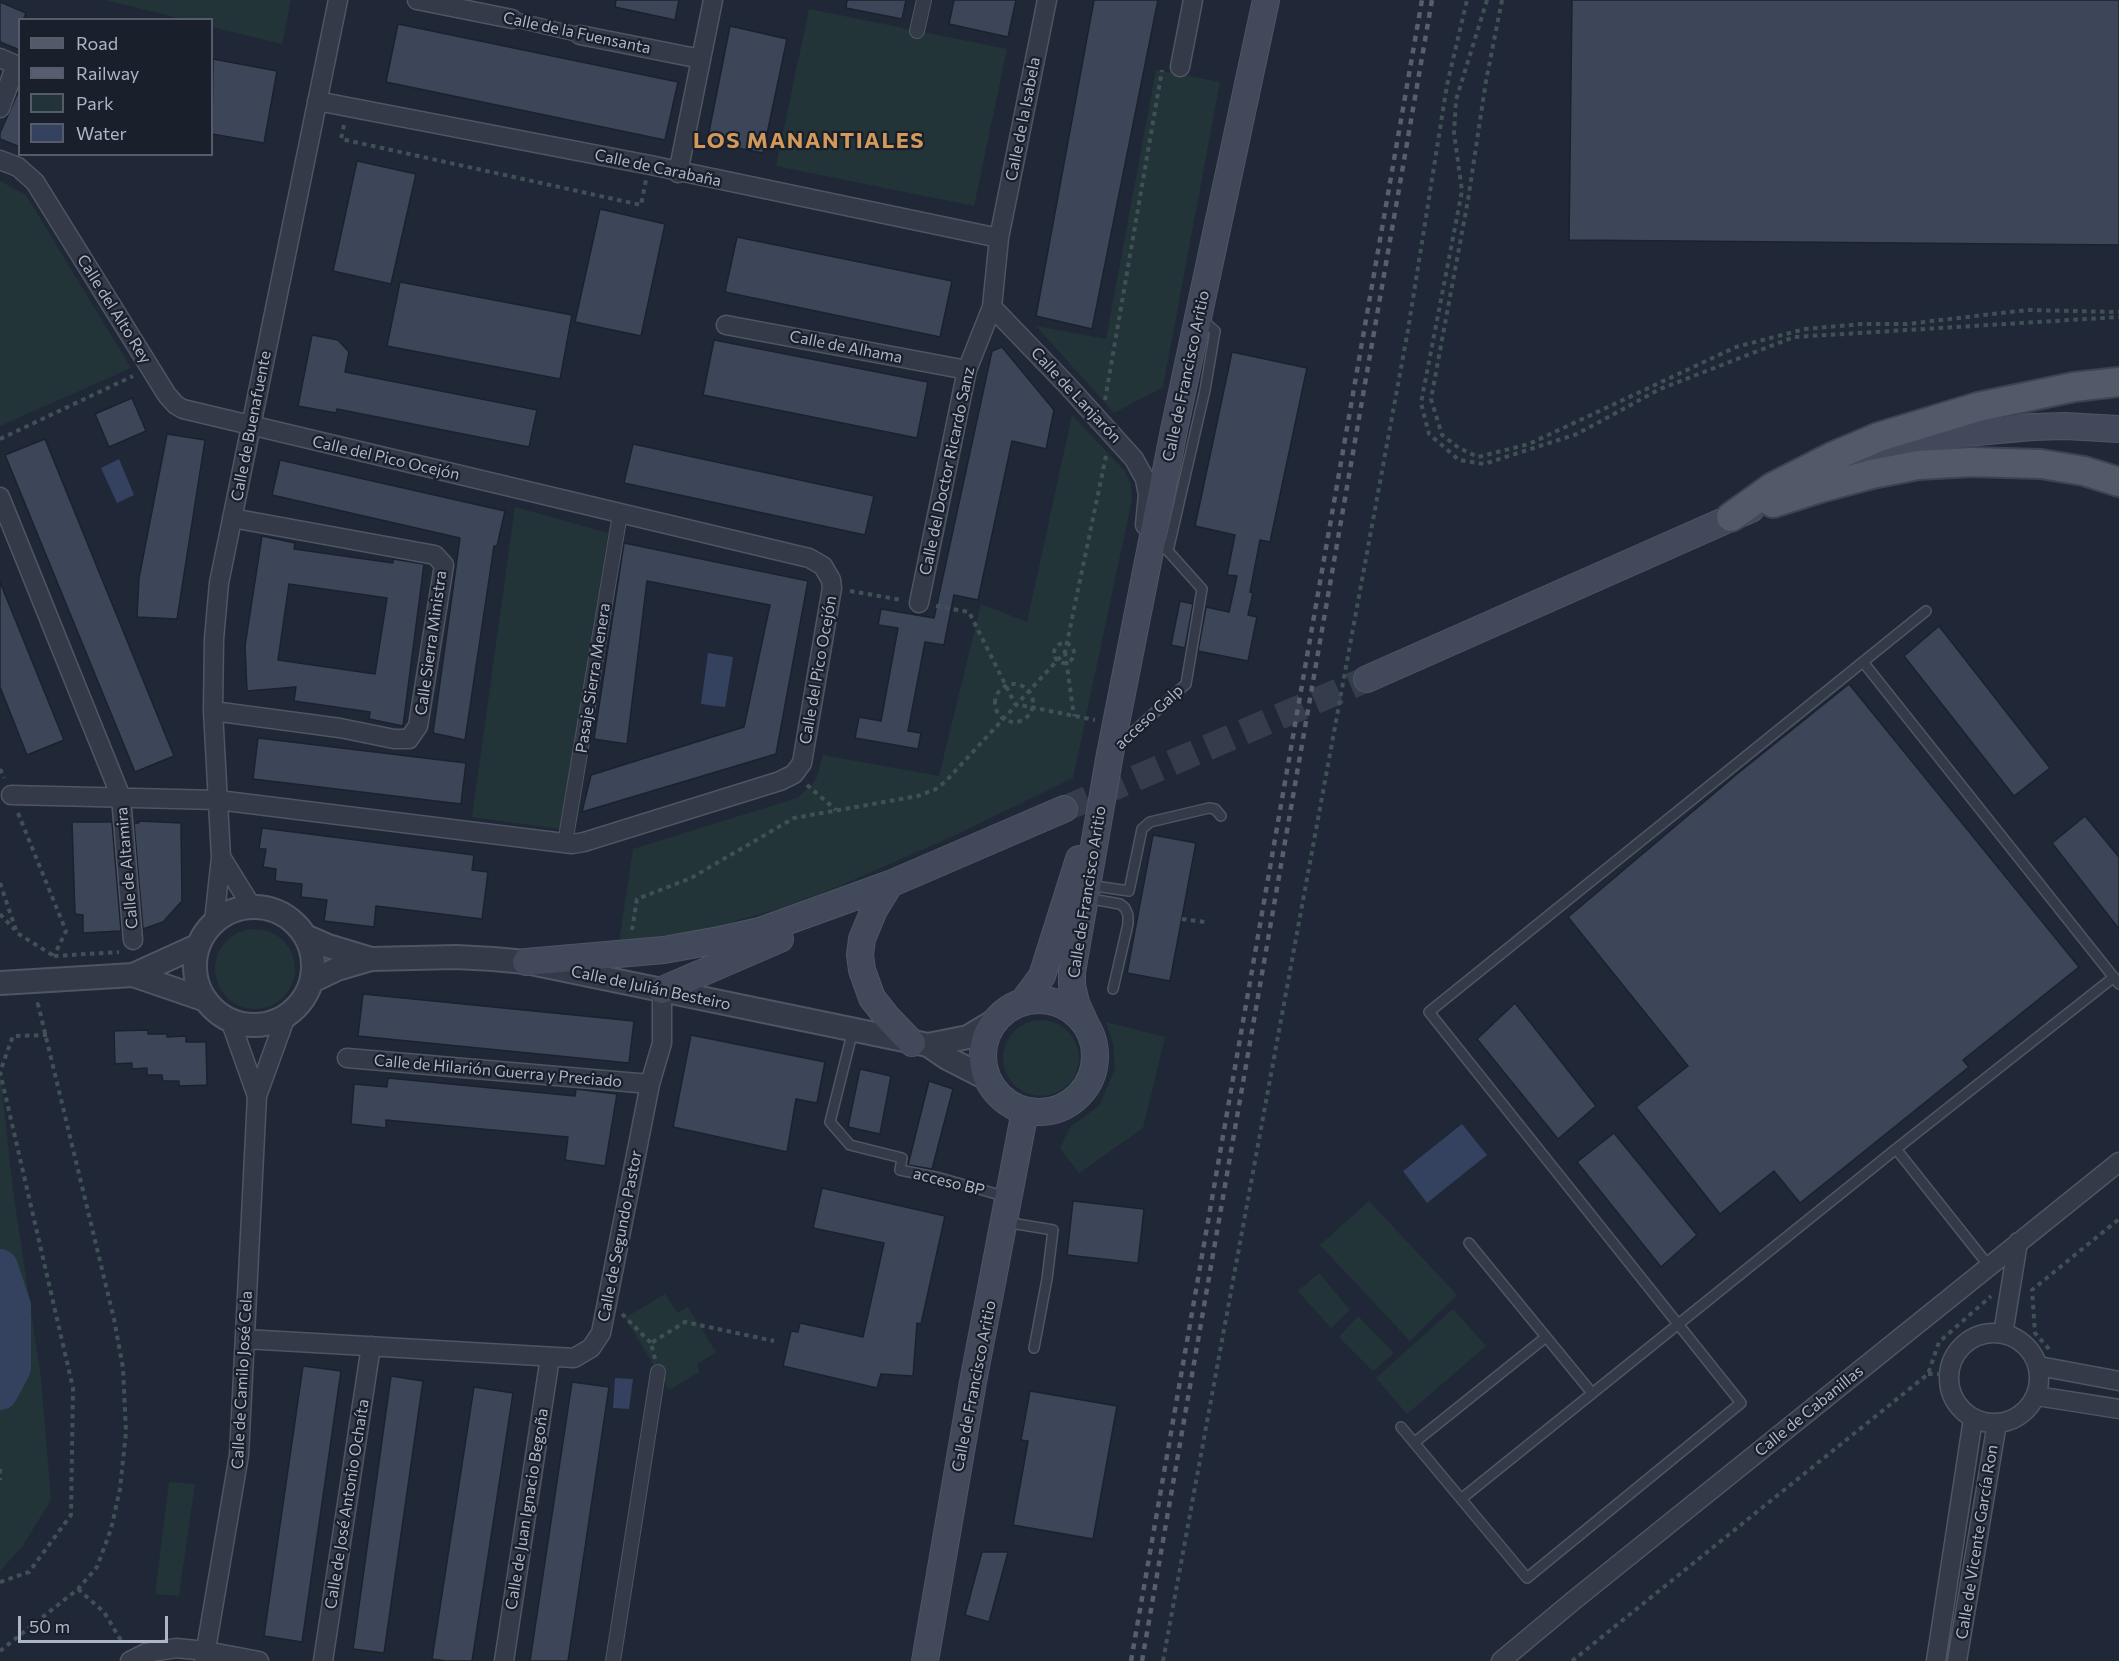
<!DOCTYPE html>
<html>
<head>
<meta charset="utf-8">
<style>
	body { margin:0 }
	#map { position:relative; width:2119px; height:1661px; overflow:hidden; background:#202837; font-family:Commissioner,sans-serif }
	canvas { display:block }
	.legend { position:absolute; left:18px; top:18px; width:195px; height:138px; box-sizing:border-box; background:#19202c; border:2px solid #555c69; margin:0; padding:8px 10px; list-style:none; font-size:18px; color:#aeb5c5 }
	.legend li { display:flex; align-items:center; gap:12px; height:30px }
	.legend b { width:30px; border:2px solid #555c69 }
	.scale { position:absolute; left:18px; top:1616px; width:150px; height:27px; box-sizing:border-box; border:3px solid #aeb5c5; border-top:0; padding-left:8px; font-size:18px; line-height:21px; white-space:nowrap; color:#aeb5c5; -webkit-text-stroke:4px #19202c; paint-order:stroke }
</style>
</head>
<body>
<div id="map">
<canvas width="2119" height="1661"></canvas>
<ul class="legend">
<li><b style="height:8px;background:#525968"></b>Road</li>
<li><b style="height:8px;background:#565e6f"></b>Railway</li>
<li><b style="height:16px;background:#223438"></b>Park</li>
<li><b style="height:16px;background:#34425f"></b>Water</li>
</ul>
<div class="scale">50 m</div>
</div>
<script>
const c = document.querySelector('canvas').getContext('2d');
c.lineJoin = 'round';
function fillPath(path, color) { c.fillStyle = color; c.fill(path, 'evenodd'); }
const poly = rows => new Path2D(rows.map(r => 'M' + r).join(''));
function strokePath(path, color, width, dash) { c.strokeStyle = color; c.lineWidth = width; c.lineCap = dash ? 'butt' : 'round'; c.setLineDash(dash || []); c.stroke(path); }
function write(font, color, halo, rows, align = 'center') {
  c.font = font + ' Commissioner,sans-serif'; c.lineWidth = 4.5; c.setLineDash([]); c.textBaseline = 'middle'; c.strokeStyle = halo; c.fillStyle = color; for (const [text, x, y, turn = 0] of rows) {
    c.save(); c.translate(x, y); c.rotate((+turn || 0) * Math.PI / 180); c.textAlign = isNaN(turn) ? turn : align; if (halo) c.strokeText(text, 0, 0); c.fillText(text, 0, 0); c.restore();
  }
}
const green = poly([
	[105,0,291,0,282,44,212,27,212,20,183,19],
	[809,9,1007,49,974,206,776,166],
	[1156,70,1220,82,1163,387,1114,413,1036,326,1106,339],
	[0,181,26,195,131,368,0,426],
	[1072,415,1124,470,1131,484,1132,499,1073,778,947,839,837,887,781,908,704,930,619,942,633,849,797,798,811,786,817,777,823,755,939,776,981,604,1027,622],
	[515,507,608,533,560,829,472,817],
	'215 969a40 40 0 1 1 80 0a40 40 0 1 1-80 0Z',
	'1003 1058a38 38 0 1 1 76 0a38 38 0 1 1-76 0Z',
	[1106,1022,1165,1037,1143,1128,1079,1173,1060,1148,1070,1127,1099,1106,1115,1069,1113,1044],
	[0,1071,13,1190,41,1379,51,1500,22,1547,0,1571],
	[1369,1201,1457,1295,1410,1341,1320,1245],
	[1319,1273,1350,1310,1331,1328,1298,1291],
	[665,1294,677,1313,688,1307,716,1352,697,1364,699,1372,669,1390,625,1318],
	[1453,1309,1486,1346,1407,1414,1376,1378],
	[1358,1316,1394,1353,1373,1371,1339,1337],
	[169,1482,195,1484,179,1596,155,1594]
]);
const water = poly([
	[119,459,134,495,117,503,101,468],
	[708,653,733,657,725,707,701,704],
	[1462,1124,1487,1155,1427,1203,1403,1171],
	[615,1378,633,1379,629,1409,613,1408]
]);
const river = poly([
	[0,1267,13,1306,13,1368,0,1392]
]);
const building = poly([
	[616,0,679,0,675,20,615,7,616,0],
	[847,0,906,0,902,19,846,8,847,0],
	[954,0,1016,0,1008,37,949,24,954,0],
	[1094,0,1158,0,1092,329,1036,316,1094,0],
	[1572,0,2119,0,2119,245,1569,240,1572,0],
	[0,2,26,13,23,20,20,20,20,50,0,42,0,2],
	[398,24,678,82,665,140,386,82,398,24],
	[730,26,787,39,763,153,707,142,730,26],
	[213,59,277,71,264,143,212,134,213,59],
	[20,88,20,147,0,139,0,133,20,88],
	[357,161,416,174,391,284,333,271,357,161],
	[600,209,665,224,641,336,575,322,600,209],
	[737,237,952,281,940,337,725,292,737,237],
	[400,282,572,315,560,379,387,346,400,282],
	[312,335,338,340,349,352,345,372,537,410,529,447,337,409,336,413,298,406,312,335],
	[714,340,928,382,917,438,703,395,714,340],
	[1002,347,1054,410,1046,449,1012,441,978,600,954,595,944,645,925,642,908,731,921,733,918,749,855,738,859,717,881,721,898,628,878,625,881,609,934,618,992,351,1002,347],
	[1232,352,1307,368,1270,542,1260,540,1250,592,1253,593,1248,615,1257,617,1248,661,1198,651,1206,607,1229,612,1237,576,1227,575,1235,535,1195,526,1232,352],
	[132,398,146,431,109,447,95,414,132,398],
	[167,434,205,440,177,619,137,617,139,578,167,434],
	[45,439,174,756,135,772,5,455,45,439],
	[633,444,874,496,865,535,624,483,633,444],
	[280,460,505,511,497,546,494,546,465,740,433,733,460,538,272,495,280,460],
	[262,536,295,543,294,549,393,563,393,559,424,564,403,726,369,719,370,712,294,701,296,687,247,691,245,646,262,536],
	[289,584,387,598,375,674,278,660,289,584],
	[624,543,808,581,776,754,582,812,591,775,744,727,770,605,647,581,627,744,594,739,624,543],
	[0,582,64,740,27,755,0,687,0,582],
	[1180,601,1193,604,1185,648,1171,645,1180,601],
	[1939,626,2050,768,2014,796,1904,656,1939,626],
	[1849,684,2079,967,1963,1060,1969,1067,1800,1203,1774,1171,1720,1214,1636,1107,1688,1066,1568,917,1737,774,1849,684],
	[258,738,466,763,461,804,253,779,258,738],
	[2085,816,2119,857,2119,929,2052,843,2085,816],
	[138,821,181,823,182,901,163,922,143,929,134,823,139,823,138,821],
	[72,822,112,822,121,931,83,933,83,915,75,914,72,822],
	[262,828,474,855,472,870,488,872,482,919,376,906,374,927,324,921,327,900,301,897,302,884,275,881,276,869,263,867,266,849,259,849,262,828],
	[1153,835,1196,843,1170,981,1127,973,1153,835],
	[363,994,634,1021,629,1063,358,1036,363,994],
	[1515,1003,1596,1106,1558,1139,1477,1039,1515,1003],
	[148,1030,148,1034,167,1034,167,1037,186,1036,186,1042,206,1042,207,1085,179,1086,179,1081,163,1081,162,1075,147,1075,147,1068,132,1069,132,1063,115,1064,114,1031,148,1030],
	[691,1035,825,1062,817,1103,796,1099,787,1152,673,1127,691,1035],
	[860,1069,891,1076,880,1134,848,1127,860,1069],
	[388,1078,575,1096,576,1089,617,1094,605,1166,565,1160,568,1137,386,1120,386,1128,351,1124,354,1084,387,1087,388,1078],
	[929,1081,953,1089,932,1169,908,1165,929,1081],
	[1614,1133,1697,1235,1661,1267,1577,1162,1614,1133],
	[822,1188,945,1216,921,1324,917,1323,913,1376,881,1374,877,1388,783,1366,791,1331,798,1332,800,1323,863,1337,884,1243,813,1228,822,1188],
	[1073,1201,1144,1209,1138,1263,1067,1255,1073,1201],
	[303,1366,341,1371,302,1642,264,1636,303,1366],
	[391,1376,423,1381,384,1653,353,1649,391,1376],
	[572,1382,609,1387,568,1661,530,1661,572,1382],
	[474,1387,513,1393,472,1661,446,1661,432,1659,474,1387],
	[1030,1391,1117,1406,1093,1539,1013,1525,1028,1441,1021,1440,1030,1391],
	[982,1552,1008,1552,989,1622,965,1615,982,1552]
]);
const secondaryTunnel = poly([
	[1064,809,1367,679]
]);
const path = poly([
	[1487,0,1456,100,1454,133,1462,191,1421,403,1429,434,1459,460,1484,464,1577,434,1660,389,1794,337,2119,317],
	[1502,0,1486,81,1468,200,1431,399,1442,435,1459,448,1478,457,1529,444,1736,347,1805,329,1862,324,1907,324,2027,310,2119,312],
	[344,125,341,139,641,205,646,180],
	[1105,400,1162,70],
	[0,439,133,376],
	[850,591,902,600],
	[936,606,969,612,1015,704,1095,720],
	'1054 653a10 10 0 1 1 20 0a10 10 0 1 1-20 0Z',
	[1065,652,1074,716],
	'995 703a19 19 0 1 1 38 0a19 19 0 1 1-38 0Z',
	[0,769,4,778],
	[807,785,836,810],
	[18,813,66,931,54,956],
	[0,883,17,933,54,956],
	[0,914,15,930],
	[1182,919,1205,922],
	[632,930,637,899,691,878,794,818,918,796,936,789,946,781,1065,652,1106,456],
	[54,956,119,952],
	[622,1314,651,1343],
	[2049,1349,2035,1333,2032,1290,2119,1219],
	[655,1359,651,1343,685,1322,774,1341],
	[1928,1374,1949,1374],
	[0,1469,0,1480],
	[0,1582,29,1572,71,1515,73,1388,0,1072,13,1036,47,1035],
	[78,1589,104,1612,123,1644],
	[0,1651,78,1589,97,1567,111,1529,120,1489,126,1432,123,1368,114,1319,38,1004,42,1004],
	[1163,1661,1408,330,1447,85,1467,0],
	[1572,1661,1928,1374,1939,1342,1991,1296]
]);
const service = poly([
	[1168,551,1205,390,1215,331,1201,319],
	[1863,662,2119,984],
	[1118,746,1186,684,1202,589,1168,551,1154,541],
	[1088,885,1129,891,1142,829,1150,822,1209,808,1215,809,1221,816],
	[1086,898,1120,904,1125,908,1128,915,1128,924,1113,989],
	[853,1030,830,1122,850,1145,902,1158,900,1170,940,1178,1007,1197],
	[1896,1149,1989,1266],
	[1005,1222,1053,1230,1047,1279,1034,1348],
	[1469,1243,1592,1393],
	[1401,1427,1527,1578,1741,1403,1429,1012,1926,611],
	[1415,1442,1546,1337],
	[1461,1499,1896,1149,2114,977]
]);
const pedestrian = poly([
	[512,19,580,35],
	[917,31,924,0],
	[565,843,620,514],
	[613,1661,658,1372]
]);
const minor = poly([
	[417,0,512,19],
	[1047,0,999,238,992,307,1068,386,1134,459,1145,479,1148,495,1145,525],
	[580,35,701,59],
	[0,58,16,65,0,108],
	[1180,67,1193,0],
	[317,101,650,165,999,238],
	[0,160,18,167,35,182,167,395,176,405,183,409,809,558,823,566,831,580,832,588,802,763,794,774,780,781,584,842,572,844,218,800,11,795],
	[678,173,713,0],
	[726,325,967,370],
	[0,497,121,797,133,940],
	[919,603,967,370,992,307],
	[213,711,340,728,394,739,409,739,418,726,444,565,435,555,232,518],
	[221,857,252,907],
	[214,922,221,857,213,711,214,639,219,583,338,0],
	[230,1020,257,1096],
	[347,1058,650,1084],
	'1949 1378a45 45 0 1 1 90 0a45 45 0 1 1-90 0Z',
	[2003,1334,2018,1242],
	[245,1339,574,1358,591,1348,601,1333,650,1084,662,1043,662,990],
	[2039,1366,2119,1381],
	[2037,1396,2119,1409],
	[130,1661,146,1653,176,1648,206,1651,259,1661],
	[204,1661,239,1455,257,1096,286,1016],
	[323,1661,371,1346],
	[504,1661,550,1357],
	[1501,1661,1573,1601,2119,1162],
	[1936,1661,1973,1419],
	[1957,1661,1997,1423]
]);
const tertiary = poly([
	'195 966a59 59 0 1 1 118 0a59 59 0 1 1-118 0Z',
	[305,936,328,946,371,959],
	[133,975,206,1000],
	[312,981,337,969,371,959,456,957,493,959,526,962,928,1045,968,1037,993,1022],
	[0,983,133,975,199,945],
	[928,1045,947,1058,988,1079]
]);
const secondary = poly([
	[1840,472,1898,450,1966,433,2032,427,2065,426,2119,429],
	[1367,679,1751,509],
	[890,884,874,910,862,939,860,955,862,970,872,998,887,1017,912,1043],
	[526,962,664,950,719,940,760,931,890,884,1064,809],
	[662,990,780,939],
	'983 1056a56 56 0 1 1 112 0a56 56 0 1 1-112 0Z',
	[1022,1003,1042,976,1079,859],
	[1087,1027,1076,1003,1072,985,1072,972,1110,754,1174,430,1266,0],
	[925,1661,973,1382,1025,1111]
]);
const primary = poly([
	[1773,503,1820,488,1872,474,1918,465,1971,462,2041,464,2084,471,2119,482],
	[1731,517,1773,487,1832,457,1879,437,1978,407,2074,387,2119,382]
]);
const rail = poly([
	[1131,1661,1422,0],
	[1142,1661,1432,0]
]);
const streetNames = [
	["Calle de la Fuensanta",577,33,12],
	["Calle de la Isabela",1023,119,-79],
	["Calle de Carabaña",658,168,12],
	["Calle del Alto Rey",114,309,58],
	["Calle de Alhama",846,347,11],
	["Calle de Francisco Aritio",1186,376,-78],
	["Calle de Lanjarón",1076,395,47],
	["Calle de Buenafuente",251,426,-79],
	["Calle del Pico Ocejón",386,458,13],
	["Calle del Doctor Ricardo Sanz",947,471,-78],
	["Calle Sierra Ministra",431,643,-82],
	["Calle del Pico Ocejón",818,670,-80],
	["Pasaje Sierra Menera",593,678,-81],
	["acceso Galp",1149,717,-43],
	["Calle de Altamira",127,868,-95],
	["Calle de Francisco Aritio",1087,892,-81],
	["Calle de Julián Besteiro",651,988,12],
	["Calle de Hilarión Guerra y Preciado",498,1071,5],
	["acceso BP",949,1182,14],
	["Calle de Segundo Pastor",620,1236,-79],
	["Calle de Camilo José Cela",242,1380,-87],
	["Calle de Francisco Aritio",974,1386,-79],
	["Calle de Cabanillas",1809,1411,-39],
	["Calle de José Antonio Ochaíta",347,1504,-81],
	["Calle de Juan Ignacio Begoña",527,1509,-81],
	["Calle de Vicente García Ron",1977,1542,-81]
];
const districtNames = [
	["LOS MANANTIALES",809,141]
];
fillPath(green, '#223438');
fillPath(water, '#34425f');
strokePath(river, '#34425f', 36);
fillPath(building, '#3c4658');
strokePath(building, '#1b222e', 1.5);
strokePath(secondaryTunnel, '#353d4c', 26, [26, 13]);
strokePath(service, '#4e5563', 12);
strokePath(pedestrian, '#4e5563', 16);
strokePath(minor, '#4e5563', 21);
strokePath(tertiary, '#4e5563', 26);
strokePath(secondary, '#4e5563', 28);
strokePath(primary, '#3d4451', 32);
strokePath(path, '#405156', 4, [4.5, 4.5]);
strokePath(service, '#343a48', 9);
strokePath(pedestrian, '#343a48', 14);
strokePath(minor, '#343a48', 18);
strokePath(tertiary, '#343a48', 22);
strokePath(secondary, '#42495b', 26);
strokePath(primary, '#525968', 28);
strokePath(rail, '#565e6f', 4.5, [6, 6]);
write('16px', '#aeb5c5', '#19202c', streetNames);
c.letterSpacing = '1.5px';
write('bold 22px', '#d2995b', '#19202c', districtNames);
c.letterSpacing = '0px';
</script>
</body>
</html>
